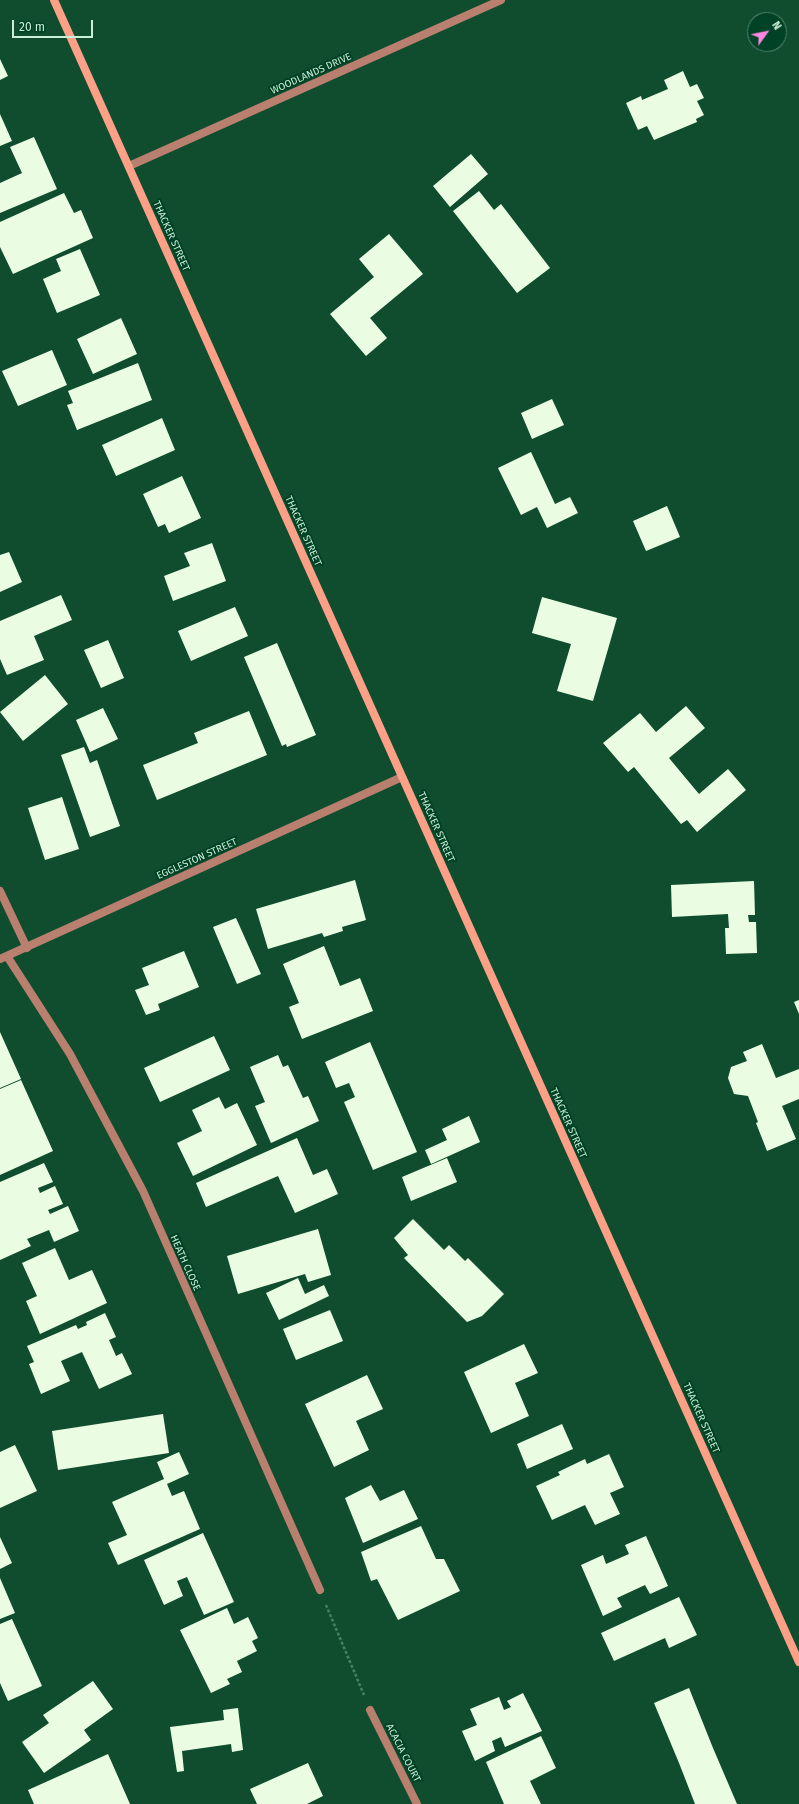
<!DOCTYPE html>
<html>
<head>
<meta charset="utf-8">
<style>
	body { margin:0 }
	#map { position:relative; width:799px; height:1804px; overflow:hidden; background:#104d2f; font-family:"Fira Sans",sans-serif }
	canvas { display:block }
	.north { position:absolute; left:747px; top:12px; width:40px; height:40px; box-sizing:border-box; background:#004225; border:1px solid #51876c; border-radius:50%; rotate:57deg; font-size:11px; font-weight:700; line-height:16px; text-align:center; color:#caeed6 }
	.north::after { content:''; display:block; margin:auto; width:14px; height:18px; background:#fd86e1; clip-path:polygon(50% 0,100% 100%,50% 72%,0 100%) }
	.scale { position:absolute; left:12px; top:20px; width:81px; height:18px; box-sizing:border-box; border:2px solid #caeed6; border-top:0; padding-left:5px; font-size:12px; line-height:14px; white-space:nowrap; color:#caeed6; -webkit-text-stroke:3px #004225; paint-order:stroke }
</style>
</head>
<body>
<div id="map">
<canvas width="799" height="1804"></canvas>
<div class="north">N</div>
<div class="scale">20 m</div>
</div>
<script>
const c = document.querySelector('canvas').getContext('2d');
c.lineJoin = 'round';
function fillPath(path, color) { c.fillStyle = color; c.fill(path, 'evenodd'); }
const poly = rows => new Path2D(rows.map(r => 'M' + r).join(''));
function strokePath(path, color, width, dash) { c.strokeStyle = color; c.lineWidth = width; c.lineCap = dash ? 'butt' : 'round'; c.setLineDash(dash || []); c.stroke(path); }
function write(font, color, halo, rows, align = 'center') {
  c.font = font + ' "Fira Sans",sans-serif'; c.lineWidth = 4; c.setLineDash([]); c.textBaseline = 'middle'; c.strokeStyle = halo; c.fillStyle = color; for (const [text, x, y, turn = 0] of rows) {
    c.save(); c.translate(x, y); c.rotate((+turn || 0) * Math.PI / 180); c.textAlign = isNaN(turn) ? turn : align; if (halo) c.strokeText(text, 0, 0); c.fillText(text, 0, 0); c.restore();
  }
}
const building = poly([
	[0,59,8,76,0,80],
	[683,71,690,87,697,84,704,98,697,101,704,115,696,119,697,122,654,140,647,126,638,130,626,103,641,96,642,100,668,89,664,80],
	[0,114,12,141,0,146],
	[34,137,57,189,0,213,0,183,22,173,10,147],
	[471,154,488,174,450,207,433,186],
	[479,191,494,210,501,204,550,268,517,293,453,211],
	[64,193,74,213,81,210,93,238,13,274,0,247,0,222],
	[389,234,423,274,370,318,387,338,366,356,330,314,374,277,359,259],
	[80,249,100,295,57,313,43,279,61,271,56,259],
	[121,318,137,354,93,374,77,339],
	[52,350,67,385,18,406,2,371],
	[138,363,152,400,77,430,67,405,73,403,68,391],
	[552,399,564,425,532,439,521,413],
	[162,418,175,450,116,476,102,445],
	[531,452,555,504,570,497,578,513,547,528,537,507,521,515,498,468],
	[182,476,201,518,169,533,165,524,158,527,143,494],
	[667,506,680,537,646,551,633,521],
	[212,543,226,581,173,601,164,576,190,566,184,553],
	[9,552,22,582,0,592,0,555],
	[61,595,72,620,34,636,44,660,7,675,0,659,0,621],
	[542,597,617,618,593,701,557,691,571,644,532,633],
	[235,607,248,636,191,661,178,631],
	[108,640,124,678,101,688,84,650],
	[277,643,316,735,287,747,286,744,282,746,244,657],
	[45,675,68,704,23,741,0,712],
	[686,706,705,728,669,758,699,794,728,769,746,790,697,832,687,820,681,824,634,767,628,772,603,743,640,713,656,732],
	[103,708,118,739,90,752,76,720],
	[249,711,267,755,157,800,143,765,198,743,194,733],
	[84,747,90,763,97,760,120,826,90,837,61,755],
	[62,797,79,849,45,860,28,808],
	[355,880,366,920,342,927,343,931,324,937,322,933,268,949,256,909],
	[754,881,755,915,748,915,749,922,756,922,757,953,726,954,725,928,729,928,728,914,672,917,671,885],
	[236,918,261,974,237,984,213,927],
	[324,946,340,986,360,978,373,1011,302,1039,289,1007,299,1003,283,964],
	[184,951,199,987,158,1004,160,1010,146,1015,135,990,149,985,142,968],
	[799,1000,799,1014,794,1002],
	[0,1032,21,1079,0,1088],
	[214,1036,230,1070,160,1102,144,1068],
	[370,1042,417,1152,373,1170,344,1102,355,1097,349,1083,336,1088,325,1062],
	[762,1044,776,1078,799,1069,799,1099,782,1106,796,1139,767,1151,756,1123,758,1122,748,1096,734,1094,728,1078,731,1067,747,1061,743,1052],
	[278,1055,283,1067,288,1065,303,1098,308,1096,319,1121,271,1143,255,1106,265,1102,250,1067],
	[21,1080,53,1151,0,1175,0,1089],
	[219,1097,225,1109,237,1103,257,1145,193,1176,177,1143,202,1131,192,1110],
	[469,1116,480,1142,431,1164,425,1150,447,1140,442,1129],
	[297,1138,313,1175,327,1169,338,1194,295,1213,278,1176,206,1207,196,1183],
	[447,1158,457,1182,411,1201,402,1177],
	[44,1163,53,1182,38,1188,40,1193,55,1186,63,1204,48,1210,50,1214,68,1206,79,1231,54,1242,49,1230,27,1239,31,1246,0,1260,0,1182],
	[413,1219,444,1250,449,1245,465,1261,468,1258,504,1294,482,1316,467,1322,404,1258,408,1255,394,1238],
	[318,1229,331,1275,308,1282,305,1274,238,1294,227,1256],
	[55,1248,69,1280,92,1270,107,1303,40,1334,26,1301,37,1296,22,1263],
	[298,1278,305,1294,324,1285,329,1296,279,1320,266,1293],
	[330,1310,343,1341,296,1360,283,1329],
	[105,1313,116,1337,109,1340,116,1356,122,1353,132,1374,99,1389,82,1352,61,1361,70,1381,41,1394,29,1364,34,1362,27,1346,76,1325,78,1329,87,1325,86,1322],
	[524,1344,538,1373,515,1383,529,1416,491,1433,464,1372],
	[367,1375,383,1409,356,1421,369,1450,334,1467,305,1404],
	[163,1414,169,1453,58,1470,52,1431],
	[562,1424,573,1449,527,1469,517,1444],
	[15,1445,37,1491,0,1508,0,1452],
	[179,1452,189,1474,167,1484,172,1496,184,1491,200,1529,118,1565,108,1543,127,1535,112,1502,164,1479,157,1462],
	[609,1454,624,1487,610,1493,620,1514,595,1525,585,1505,552,1520,536,1486,560,1475,558,1472,585,1459,587,1464],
	[371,1485,380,1501,404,1490,418,1519,363,1543,345,1498],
	[421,1526,436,1559,444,1559,460,1591,398,1620,377,1579,371,1581,361,1552],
	[203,1533,234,1602,204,1615,187,1577,177,1581,183,1596,164,1605,144,1560],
	[646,1536,668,1586,650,1594,645,1585,617,1598,622,1607,603,1616,581,1565,603,1555,606,1564,629,1554,625,1545],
	[0,1537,12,1563,0,1569],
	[0,1578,15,1613,0,1619],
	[679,1597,697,1635,669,1648,665,1638,614,1661,601,1633],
	[227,1608,234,1624,248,1617,258,1638,252,1641,257,1651,237,1661,242,1672,227,1679,230,1684,211,1693,180,1630],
	[12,1619,42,1686,8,1701,0,1683,0,1624],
	[93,1681,113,1709,84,1730,91,1740,44,1773,22,1742,49,1723,43,1715],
	[689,1688,713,1748,737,1804,695,1804,679,1763,654,1703],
	[523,1693,542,1731,505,1747,501,1737,492,1741,495,1751,475,1761,462,1731,477,1725,470,1709,499,1697,504,1710,511,1707,507,1701],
	[238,1708,243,1750,232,1752,231,1744,182,1751,184,1771,177,1772,170,1727,224,1720,223,1710],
	[541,1736,556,1768,530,1781,541,1804,504,1804,486,1762],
	[108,1754,130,1804,34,1804,28,1790],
	[308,1763,323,1796,307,1804,257,1804,250,1789]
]);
const path = poly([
	[326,1605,364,1695]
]);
const street = poly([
	[129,166,501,0],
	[0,891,27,948],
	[7,956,70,1054,143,1191,320,1590],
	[0,959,402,777],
	[370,1710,417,1804]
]);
const secondary = poly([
	[54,0,799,1662]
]);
const streetNames = [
	["WOODLANDS DRIVE",311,74,-24],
	["THACKER STREET",171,236,66],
	["THACKER STREET",303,531,66],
	["THACKER STREET",436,827,66],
	["EGGLESTON STREET",197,859,-24],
	["THACKER STREET",568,1123,66],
	["HEATH CLOSE",185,1263,66],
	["THACKER STREET",701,1418,66],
	["ACACIA COURT",403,1753,63]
];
fillPath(building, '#eafde3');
strokePath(path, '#487e61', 2.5, [3, 2]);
strokePath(street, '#b97f6f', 8);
strokePath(secondary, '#fca187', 8);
write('10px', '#caeed6', '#004225', streetNames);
</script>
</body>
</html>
